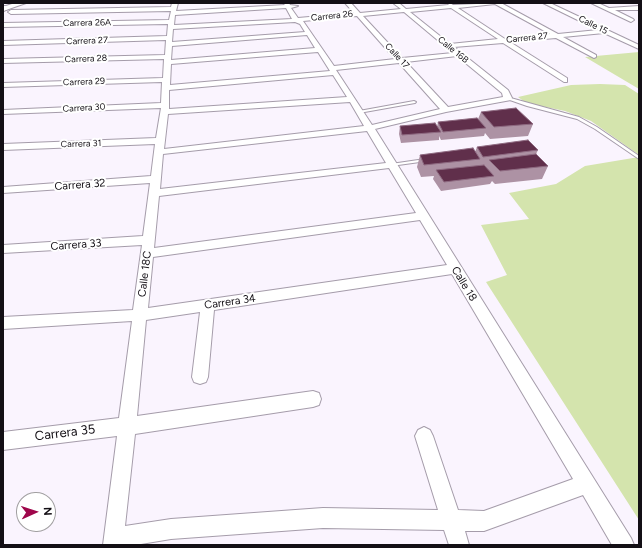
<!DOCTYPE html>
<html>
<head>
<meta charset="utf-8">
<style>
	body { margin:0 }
	#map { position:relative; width:642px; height:548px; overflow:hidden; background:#faf4fe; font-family:Figtree,sans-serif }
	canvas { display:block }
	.frame { position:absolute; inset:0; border:4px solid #130f15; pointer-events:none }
	.north { position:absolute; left:16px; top:492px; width:40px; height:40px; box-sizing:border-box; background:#fff; border:1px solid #a19fa1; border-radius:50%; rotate:87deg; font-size:11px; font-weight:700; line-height:16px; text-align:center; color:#130f15 }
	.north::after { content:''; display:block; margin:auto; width:14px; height:18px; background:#9f064b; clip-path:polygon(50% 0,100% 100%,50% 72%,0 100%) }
</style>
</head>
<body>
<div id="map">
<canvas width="642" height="548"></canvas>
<div class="frame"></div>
<div class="north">N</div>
</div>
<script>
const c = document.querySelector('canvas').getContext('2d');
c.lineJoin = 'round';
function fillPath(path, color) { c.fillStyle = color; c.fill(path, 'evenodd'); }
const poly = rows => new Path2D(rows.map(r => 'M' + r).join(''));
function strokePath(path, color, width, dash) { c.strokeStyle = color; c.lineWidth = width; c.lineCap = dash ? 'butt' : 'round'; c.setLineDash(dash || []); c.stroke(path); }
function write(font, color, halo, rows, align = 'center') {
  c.font = font + ' Figtree,sans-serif'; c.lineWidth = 4; c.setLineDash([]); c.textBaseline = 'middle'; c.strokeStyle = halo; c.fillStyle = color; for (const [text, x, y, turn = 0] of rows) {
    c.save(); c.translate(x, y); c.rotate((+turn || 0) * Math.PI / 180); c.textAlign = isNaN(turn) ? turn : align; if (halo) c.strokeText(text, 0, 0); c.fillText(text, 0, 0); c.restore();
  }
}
const green = poly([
	[639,52,639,89,585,57],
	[600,84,625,85,639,94,639,155,591,121,565,111,526,103,518,97,571,85],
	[639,157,639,520,486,282,507,275,481,225,529,219,509,193,556,184,585,166]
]);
const lane = poly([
	[507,97,579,117,597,127,639,156,639,159,595,129,577,119,527,106,507,99,507,97],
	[414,101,416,102,415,103,359,113,357,112,359,111,414,101],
	[425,159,427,159,427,161,391,166,389,165,391,164,425,159]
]);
const street = poly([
	[172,3,178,3,176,11,285,5,283,3,289,3,290,5,298,6,291,8,298,18,354,13,345,3,351,3,360,13,401,9,393,3,399,3,406,9,448,5,450,3,453,5,501,3,558,34,598,30,543,3,550,3,639,45,639,49,604,33,563,37,596,55,596,57,594,58,556,38,510,42,567,78,567,82,564,82,503,43,454,47,508,90,512,98,511,100,446,112,375,129,631,538,634,545,612,545,583,495,484,531,465,531,469,545,449,545,444,530,323,528,171,539,135,545,103,545,117,436,3,450,3,432,119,418,132,321,3,329,3,317,133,310,142,245,3,253,3,245,143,236,150,183,3,193,3,187,151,176,155,144,3,150,3,144,156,138,161,108,3,114,3,110,161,103,162,82,3,87,3,83,163,78,164,59,3,63,3,59,165,55,166,40,3,45,3,41,167,36,168,24,3,27,3,23,169,20,171,11,11,14,8,12,11,10,171,7,172,3],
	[495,4,550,34,505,39,458,8,495,4],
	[286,8,292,19,174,25,175,15,286,8],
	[451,8,498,39,450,44,410,12,451,8],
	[404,12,453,53,402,58,363,16,404,12],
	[357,16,395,59,334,66,303,21,357,16],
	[295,22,300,24,305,32,172,42,173,29,295,22],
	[307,35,315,48,171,60,172,46,307,35],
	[318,52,330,71,170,85,171,64,318,52],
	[457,56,502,93,503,97,448,107,406,62,457,56],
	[399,63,440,109,372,125,336,70,399,63],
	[333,75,347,97,169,109,169,90,333,75],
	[350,102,364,126,164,149,168,114,350,102],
	[367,131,386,163,160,189,163,154,367,131],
	[389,168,416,213,154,248,159,196,389,168],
	[420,220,447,265,148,308,153,257,420,220],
	[452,274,573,479,484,511,458,510,433,436,430,430,424,427,418,430,415,436,438,510,323,508,171,519,125,526,135,434,313,407,319,405,321,399,319,393,313,391,137,416,146,320,200,312,192,377,194,382,200,384,206,382,208,377,214,310,452,274],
	[591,3,598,3,609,8,639,6,639,10,615,10,633,19,634,20,631,22,591,3]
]);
const secondary = poly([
	[15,3,26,3,3,11,3,7,15,3]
]);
const primary = poly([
	[3,6,6,6,10,8,3,11,3,6]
]);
const wall = poly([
	[481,112,533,124,528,136,490,139,485,133,484,136,441,140,439,136,439,140,401,143,399,134,400,126,437,127,438,122,478,119],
	[477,147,538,150,536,154,548,166,542,179,495,184,492,181,490,184,441,191,433,179,434,176,421,177,417,167,420,155,475,152]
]);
const building = poly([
	[516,108,533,124,494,127,481,112,516,108],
	[477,118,486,128,443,132,438,122,477,118],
	[435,123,441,132,402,135,400,126,435,123],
	[528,140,538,150,483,157,477,147,528,140],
	[473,148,480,159,424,165,420,155,473,148],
	[536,154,548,166,500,171,489,160,536,154],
	[484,165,494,176,444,182,436,170,484,165]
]);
const farStreetnames = [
	["Carrera 26",332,16,-6],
	["Carrera 26A",87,23,-1],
	["Calle 15",593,25,26],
	["Carrera 27",527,38,-6],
	["Carrera 27",87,41,-2],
	["Calle 16B",453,50,39],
	["Calle 17",397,56,47],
	["Carrera 28",86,59,-2],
	["Carrera 29",84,82,-2],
	["Carrera 30",84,108,-3],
	["Carrera 31",81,144,-2]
];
const streetNames = [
	["Carrera 32",80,185,-4],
	["Carrera 33",76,245,-4],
	["Calle 18C",145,274,-83],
	["Calle 18",464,284,59],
	["Carrera 34",230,302,-8]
];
const nearStreetnames = [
	["Carrera 35",65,433,-7]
];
fillPath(green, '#d4e4ad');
strokePath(lane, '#a59caa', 2);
strokePath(street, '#a59caa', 2);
strokePath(secondary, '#a59caa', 2);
strokePath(primary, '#a59caa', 2);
fillPath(lane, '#fff');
fillPath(street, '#fff');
fillPath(secondary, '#fff');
fillPath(primary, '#fff');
fillPath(wall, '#ad92a4');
fillPath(building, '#602f4b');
strokePath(building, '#8e6a81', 1);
write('9px', '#130f15', '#fff', farStreetnames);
write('11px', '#130f15', '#fff', streetNames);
write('13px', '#130f15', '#fff', nearStreetnames);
</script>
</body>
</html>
